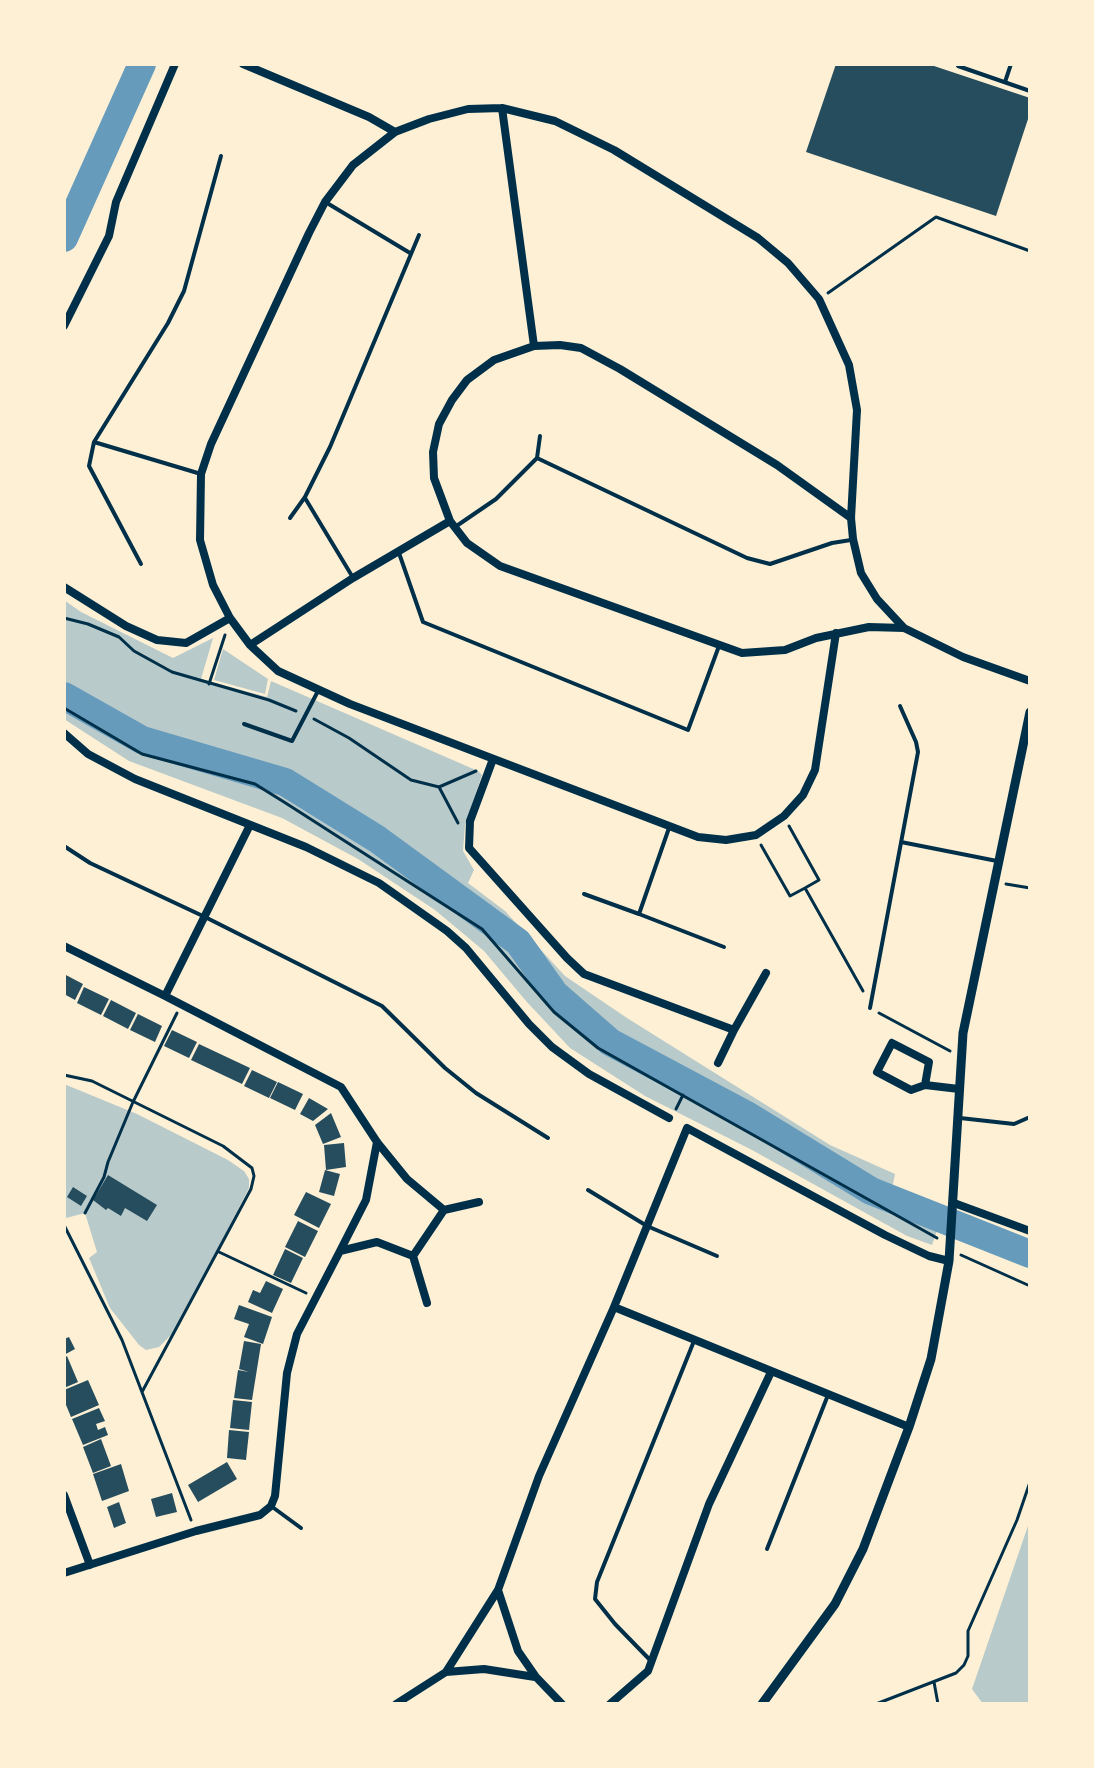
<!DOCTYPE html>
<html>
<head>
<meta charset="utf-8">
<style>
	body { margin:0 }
	#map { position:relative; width:1094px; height:1768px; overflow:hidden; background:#fdf0d5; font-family:Rubik,sans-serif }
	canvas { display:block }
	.frame { position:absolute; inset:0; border:66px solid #fdf0d5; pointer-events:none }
</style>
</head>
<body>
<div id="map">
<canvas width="1094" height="1768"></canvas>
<div class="frame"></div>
</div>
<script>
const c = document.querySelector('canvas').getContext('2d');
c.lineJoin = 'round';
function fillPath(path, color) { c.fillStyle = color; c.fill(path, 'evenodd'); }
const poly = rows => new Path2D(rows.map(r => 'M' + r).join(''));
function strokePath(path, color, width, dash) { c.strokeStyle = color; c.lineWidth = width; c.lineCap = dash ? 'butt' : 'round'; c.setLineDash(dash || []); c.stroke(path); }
const green = poly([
	[64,600,81,612,173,658,213,638,201,679,267,697,271,681,478,771,482,775,465,825,463,851,474,870,468,883,505,911,565,976,627,1018,830,1145,895,1174,892,1189,866,1179,612,1031,566,996,538,962,520,934,463,891,318,792,287,775,152,737,64,688],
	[223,649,268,679,265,694,214,680],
	[64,703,143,747,258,779,300,800,430,885,491,932,545,992,601,1045,713,1104,858,1189,938,1228,932,1245,907,1236,752,1150,645,1096,570,1048,526,1001,484,951,435,910,358,859,282,818,129,761,64,719],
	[64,1084,137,1114,228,1160,244,1171,249,1179,249,1188,175,1331,159,1347,146,1350,139,1345,110,1308,89,1258,97,1252,85,1213,66,1218],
	[1030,1520,1030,1704,983,1704,972,1689]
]);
const river = poly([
	[64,238,142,64],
	[64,696,142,740,285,782,377,839,518,942,555,994,610,1042,745,1114,871,1191,1030,1254]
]);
const building = poly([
	[836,64,928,64,1030,98,1030,113,996,216,806,152],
	[64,974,83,984,75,1000,64,994],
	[84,987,109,999,101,1015,77,1003],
	[111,1000,136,1013,128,1029,103,1016],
	[138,1014,162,1026,155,1042,130,1030],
	[172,1030,197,1042,189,1058,164,1046],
	[199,1044,250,1068,242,1084,191,1060],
	[252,1070,277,1082,269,1098,244,1086],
	[278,1082,303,1094,295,1110,270,1098],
	[309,1098,328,1109,313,1121,300,1114],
	[331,1113,341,1137,323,1144,315,1125],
	[344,1143,346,1167,326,1170,324,1145],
	[325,1170,340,1174,334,1196,319,1192],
	[108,1175,157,1205,147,1221,125,1208,121,1216,108,1208,106,1210,93,1200],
	[73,1187,87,1196,81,1206,67,1197],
	[306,1192,331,1204,319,1228,294,1215],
	[298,1221,318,1231,305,1257,285,1247],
	[285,1249,303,1258,291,1283,273,1275],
	[266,1281,283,1289,272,1313,248,1302,253,1290,260,1293],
	[239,1305,272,1317,263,1344,244,1337,249,1324,234,1319],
	[69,1337,75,1349,64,1355,64,1339],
	[244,1341,261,1344,252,1400,234,1398,238,1370,249,1372,239,1369],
	[67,1356,78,1382,64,1388,64,1358],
	[88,1380,99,1405,71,1417,64,1400,64,1390],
	[233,1400,252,1402,249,1430,230,1428],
	[99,1408,105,1421,96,1424,98,1430,105,1427,108,1435,83,1445,72,1419],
	[229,1430,249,1432,246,1460,227,1458],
	[101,1439,111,1466,93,1473,83,1447],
	[227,1462,237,1479,198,1502,188,1485],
	[121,1464,129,1491,102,1501,93,1474],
	[172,1493,177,1512,156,1517,151,1499],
	[119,1502,126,1523,114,1528,107,1507]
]);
const path = poly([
	[828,293,936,217,1030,251],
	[64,618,88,624,119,637,134,651,172,672,269,700,296,711],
	[209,684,225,635],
	[64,708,142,754,255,784,284,802,482,929,554,1012,598,1048,937,1238],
	[314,719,349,738,411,780,439,787,476,771],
	[439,787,458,823],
	[789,826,819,880,805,888,863,991],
	[761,845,790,896,805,888],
	[1006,884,1030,888],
	[879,1013,950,1051],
	[64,1075,92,1081,223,1146,252,1168,254,1176,251,1189,142,1392],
	[676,1109,683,1095],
	[85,1213,104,1177,108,1162,133,1102,177,1013],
	[64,1225,122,1340,191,1520],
	[219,1252,306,1293],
	[961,1255,1030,1286],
	[934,1682,938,1704],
	[876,1704,956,1673,964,1665,968,1656,968,1631,1017,1520,1030,1482]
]);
const service = poly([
	[958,66,1030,91],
	[1005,82,1011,64],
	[327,203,410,253],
	[94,442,201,474],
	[537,458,747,558,770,564,832,543,851,540],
	[305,498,352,576],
	[290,518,305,497,330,447,419,235],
	[455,527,496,499,537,458,540,436],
	[399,553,423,622,688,730,719,646],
	[141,564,89,466,94,442,168,323,184,291,221,156],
	[244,724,292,741,318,691],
	[901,842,997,861],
	[64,846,90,863,205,917,382,1006,445,1068,476,1093,548,1138],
	[584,894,639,914,669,828],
	[639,914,724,947],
	[870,1008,918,752,916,742,900,706],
	[960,1118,1014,1124,1030,1117],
	[588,1190,647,1226,717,1256],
	[271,1506,301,1528],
	[767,1549,828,1395],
	[650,1660,615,1624,595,1599,597,1582,694,1341]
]);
const minor = poly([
	[243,64,369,117,395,132],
	[502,108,534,346],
	[64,326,109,236,116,202,175,64],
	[851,518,777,465,620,369,581,348,560,345,534,346,494,360,467,380,452,400,439,424,433,452,434,478,450,521,467,543,500,566,742,653,785,650,816,638,869,627,904,628,963,657,1030,681],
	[64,587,126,626,157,640,186,643,230,618],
	[836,633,815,770,803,795,784,816,756,835,726,840,698,837,350,704,278,671,250,645,230,618,213,585,200,540,201,474,211,444,309,233,325,202,353,165,395,132,429,119,468,109,502,108,555,121,614,150,758,238,788,263,819,299,849,365,857,410,851,518,853,539,861,573,877,599,904,628],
	[250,645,353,578,450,521],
	[64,733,88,754,135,779,306,847,379,883,447,931,466,948,529,1024,552,1047,589,1074,669,1118],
	[493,759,470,821,469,848,567,958,584,974,734,1030,766,973],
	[250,825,165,996,341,1087,377,1142,407,1179,444,1210,413,1256],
	[64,946,165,996],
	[892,1043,929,1062,925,1085,911,1090,877,1072,892,1043],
	[718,1063,734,1030],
	[925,1085,959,1089],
	[954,1203,1030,1231],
	[444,1210,479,1202],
	[340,1251,366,1200,377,1142],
	[614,1307,909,1427],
	[64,1495,90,1565],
	[64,1573,196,1531,260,1515,271,1506,275,1496,287,1373,297,1334,340,1251,377,1242,413,1256,427,1303],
	[498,1590,518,1651,536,1677,562,1704],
	[446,1672,484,1669,535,1677],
	[396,1704,446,1672,498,1590,539,1476,614,1307,687,1128,885,1235,929,1256,949,1261],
	[610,1704,648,1671,709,1504,771,1372]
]);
const tertiary = poly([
	[762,1704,835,1604,863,1549,909,1427,931,1359,949,1261,963,1033,1030,712]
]);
fillPath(green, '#b9caca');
strokePath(river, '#669bbc', 28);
fillPath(building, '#264d5e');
strokePath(path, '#003049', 3);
strokePath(service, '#003049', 4);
strokePath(minor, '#003049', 8);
strokePath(tertiary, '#003049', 9);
</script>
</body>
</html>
